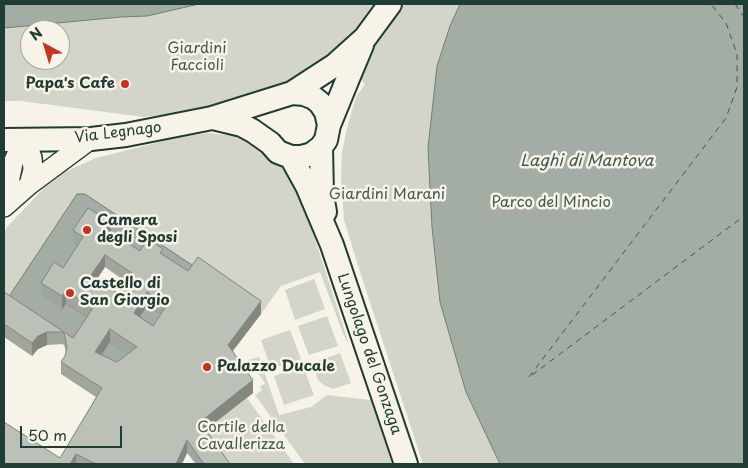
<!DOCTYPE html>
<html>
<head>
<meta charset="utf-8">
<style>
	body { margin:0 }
	#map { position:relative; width:748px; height:468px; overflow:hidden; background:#f7f3e8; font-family:"Playpen Sans",sans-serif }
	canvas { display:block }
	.frame { position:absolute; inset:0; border:5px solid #1f3d34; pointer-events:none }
	.north { position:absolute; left:20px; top:20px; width:50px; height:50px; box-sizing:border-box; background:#f7f3e8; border:1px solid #a1aaa0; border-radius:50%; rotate:321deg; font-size:14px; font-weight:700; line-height:20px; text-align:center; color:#1f3d34 }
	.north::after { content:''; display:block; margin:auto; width:18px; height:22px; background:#c8321e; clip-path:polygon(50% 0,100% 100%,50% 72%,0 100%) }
	.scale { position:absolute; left:20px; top:426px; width:102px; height:22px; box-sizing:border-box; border:2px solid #1f3d34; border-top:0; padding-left:6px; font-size:15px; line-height:18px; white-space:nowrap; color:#1f3d34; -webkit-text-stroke:4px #f7f3e8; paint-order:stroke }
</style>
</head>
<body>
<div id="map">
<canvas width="748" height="468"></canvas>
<div class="frame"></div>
<div class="north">N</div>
<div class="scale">50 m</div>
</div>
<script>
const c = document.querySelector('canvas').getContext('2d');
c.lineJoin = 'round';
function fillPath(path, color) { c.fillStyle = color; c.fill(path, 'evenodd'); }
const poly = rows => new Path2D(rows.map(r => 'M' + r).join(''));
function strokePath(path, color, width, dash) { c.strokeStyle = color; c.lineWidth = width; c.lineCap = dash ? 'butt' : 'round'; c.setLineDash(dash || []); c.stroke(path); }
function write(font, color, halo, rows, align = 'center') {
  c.font = font + ' "Playpen Sans",sans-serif'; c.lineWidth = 5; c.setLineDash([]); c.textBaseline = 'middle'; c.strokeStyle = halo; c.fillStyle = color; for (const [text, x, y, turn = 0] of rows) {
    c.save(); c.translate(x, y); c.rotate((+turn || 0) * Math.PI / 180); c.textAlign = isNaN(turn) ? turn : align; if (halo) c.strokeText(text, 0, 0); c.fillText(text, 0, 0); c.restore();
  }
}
const green = poly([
	[4,4,744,4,744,464,423,464,361,275,344,220,341,178,342,152,348,124,356,97,365,84,335,54,280,89,191,112,143,117,21,101,4,101],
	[30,30,60,30,60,60,30,60],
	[208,133,234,136,258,148,274,159,292,178,303,202,349,344,344,336,320,272,281,286,261,314,198,269,85,194,6,300,4,299,4,232,8,226,43,189,65,172,96,158,179,137],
	[314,279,325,309,295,320,285,290],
	[327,316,338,346,309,355,298,326],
	[290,330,301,359,271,369,261,340],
	[340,353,351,383,333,389,324,385,318,380,312,363],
	[259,357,279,415,311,407,327,395,369,400,371,399,392,464,305,464,255,395,262,390,260,387,265,383,248,360],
	[303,366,314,395,284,405,274,376],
	[247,398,294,464,221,464,200,434]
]);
const water = poly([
	[4,4,199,4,147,16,121,17,4,28,4,4],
	[460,4,744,4,744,464,500,464,466,392,440,302,432,227,428,148,437,66,450,26,460,4],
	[77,194,85,194,198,269,117,375,80,355,4,304,77,194],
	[83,249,172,298,162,314,147,305,134,326,123,350,110,342,93,321,66,303,62,309,63,280,83,249]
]);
const ferry = poly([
	[735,4,744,17],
	[532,375,744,216],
	[529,377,726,118,737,87,737,54,726,23,711,4]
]);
const minor = poly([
	[26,141,32,158,33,170,29,185],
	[4,202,6,197,13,163,23,140],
	[4,207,29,185,91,139]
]);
const major = poly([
	[292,93,304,94,314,98,320,103,326,112,329,125],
	[213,118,242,125,253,131,270,143,278,152,291,157,301,157,312,154,321,147,326,140,329,125,349,76,362,45],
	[4,140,91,139,126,135,212,118,292,93,335,65,365,38,390,4],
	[321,147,322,195,325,212],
	[291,157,307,186,332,245,406,464]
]);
const wall = poly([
	[73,230,111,232,140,251,163,255,188,271,261,314,233,351,253,393,206,430,230,464,196,464,187,453,182,464,4,464,4,422,60,458,96,397,61,374,61,362,65,356,66,353,64,344,47,345,38,349,32,356,4,337,4,292,73,338,87,317,66,303,62,309,41,295,41,283,63,268,77,246,73,243],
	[105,267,126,282,119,294,97,279],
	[147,305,161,314,153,326,140,317],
	[110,342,128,354,117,362,101,355]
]);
const shadedWall = poly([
	[111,222,111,235,106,229],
	[105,255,105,267,91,288,91,275],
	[66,291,66,303,62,309,62,296],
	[147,292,147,305,134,326,134,313],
	[261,301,261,314,228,357,228,345],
	[110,329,110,342,95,365,95,352],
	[47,332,47,345,38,349,32,356,32,343,38,336],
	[253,380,253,393,200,434,200,422],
	[187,440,187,453,182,464,176,464],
	[76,454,76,464,70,464]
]);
const building = poly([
	[88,208,111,222,106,229,140,251,148,239,163,249,160,253,188,271,198,257,261,301,228,345,253,380,200,422,230,464,204,464,187,440,176,464,96,464,76,454,70,464,4,464,4,422,60,458,102,388,61,362,65,356,67,348,64,332,73,338,93,308,66,291,62,296,41,283,54,262,63,268,83,237,73,230,88,208],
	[105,255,132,273,119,294,91,275,105,255],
	[147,292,167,305,153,326,134,313,147,292],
	[110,329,137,347,117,362,95,352,110,329],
	[4,292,64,332,47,332,38,336,32,343,4,324,4,292]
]);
const markers = [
	[125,84,5,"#c8321e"],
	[87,230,5,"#c8321e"],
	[70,293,5,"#c8321e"],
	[207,367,5,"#c8321e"]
];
const parkNames = [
	["Giardini",197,49],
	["Faccioli",197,66],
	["Giardini Marani",387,195],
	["Parco del Mincio",551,203],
	["Cortile della",241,428],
	["Cavallerizza",241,445]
];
const poiNames = [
	["Papa's Cafe",115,84,"right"],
	["Camera",97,221],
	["degli Sposi",97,238],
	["Castello di",80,284],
	["San Giorgio",80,301],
	["Palazzo Ducale",217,367]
];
const streetNames = [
	["Via Legnago",118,133,-7],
	["Lungolago del Gonzaga",369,354,71]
];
const waterNames = [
	["Laghi di Mantova",587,162]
];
fillPath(green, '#d3d5ca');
fillPath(water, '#a4ada3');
strokePath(water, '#6f8077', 1);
strokePath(ferry, '#405950', 1, [6, 5]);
strokePath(minor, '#1f3d34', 22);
strokePath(major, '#1f3d34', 26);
strokePath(minor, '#f7f3e8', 19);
strokePath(major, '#f7f3e8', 22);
fillPath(wall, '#a1a69d');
fillPath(shadedWall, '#83877f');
fillPath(building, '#bbc1b6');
strokePath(building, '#83877f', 1);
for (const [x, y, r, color] of markers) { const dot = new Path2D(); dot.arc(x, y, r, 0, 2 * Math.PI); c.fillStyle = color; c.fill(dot); strokePath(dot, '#f7f3e8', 2); }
write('15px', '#435b52', '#f7f3e8', parkNames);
write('bold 15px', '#1f3d34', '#f7f3e8', poiNames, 'left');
write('15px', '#1f3d34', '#f7f3e8', streetNames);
write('italic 16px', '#405950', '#f7f3e8', waterNames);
</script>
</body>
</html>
